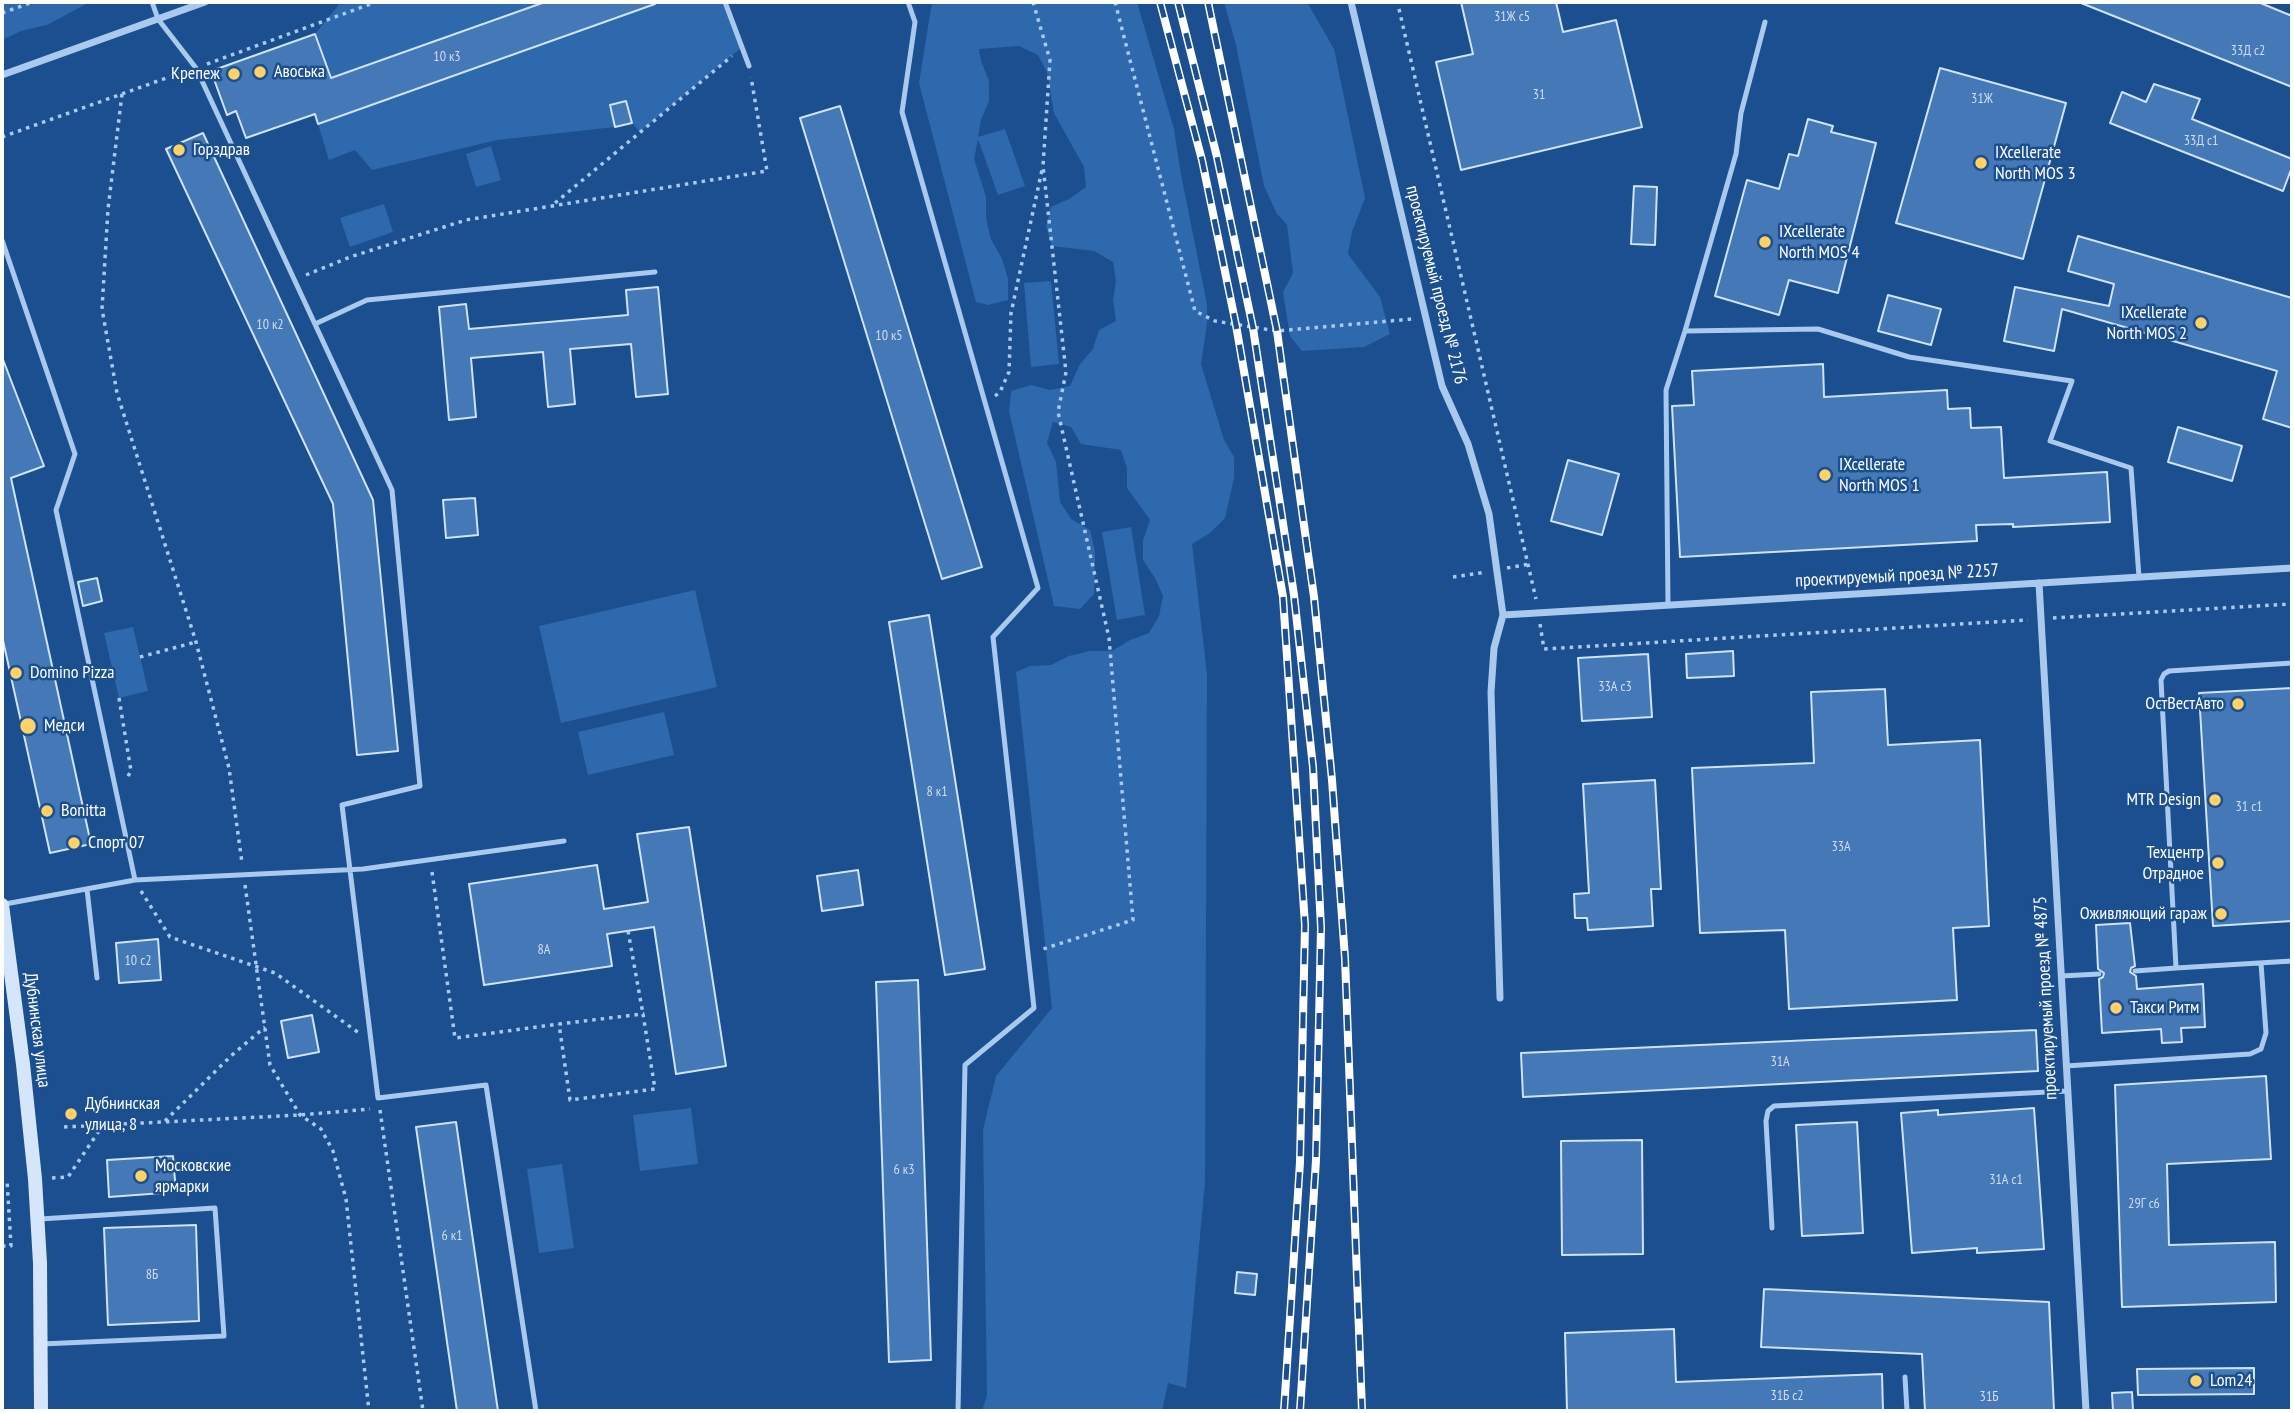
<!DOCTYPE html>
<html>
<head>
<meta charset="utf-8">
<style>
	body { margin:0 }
	#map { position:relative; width:2294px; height:1413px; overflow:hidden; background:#1b4f8f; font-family:"PT Sans Narrow",sans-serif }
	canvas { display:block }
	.frame { position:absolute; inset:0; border:4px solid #fff; pointer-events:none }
</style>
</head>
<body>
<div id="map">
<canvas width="2294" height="1413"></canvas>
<div class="frame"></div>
</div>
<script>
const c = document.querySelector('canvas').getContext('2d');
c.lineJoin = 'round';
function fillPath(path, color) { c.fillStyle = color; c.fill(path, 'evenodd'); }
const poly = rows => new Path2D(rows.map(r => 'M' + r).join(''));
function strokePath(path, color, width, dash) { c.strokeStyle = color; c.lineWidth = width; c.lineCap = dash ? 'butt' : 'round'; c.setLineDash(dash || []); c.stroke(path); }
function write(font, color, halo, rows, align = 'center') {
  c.font = font + ' "PT Sans Narrow",sans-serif'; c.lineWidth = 5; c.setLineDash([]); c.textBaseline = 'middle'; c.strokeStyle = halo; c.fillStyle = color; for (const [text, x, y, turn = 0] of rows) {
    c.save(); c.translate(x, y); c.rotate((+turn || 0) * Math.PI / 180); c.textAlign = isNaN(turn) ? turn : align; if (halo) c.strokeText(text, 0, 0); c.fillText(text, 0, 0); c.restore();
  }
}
const green = poly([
	[2,2,90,2,47,25,21,31,2,40],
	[341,2,545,2,331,78,315,34],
	[662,2,725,2,742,47,640,132,632,123,626,101,610,105,615,127,497,140,372,170,355,150,329,160,318,124],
	[932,2,1137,2,1174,129,1180,169,1207,304,1207,324,1201,364,1224,440,1234,457,1234,478,1225,518,1210,533,1192,544,1207,674,1205,1182,1186,1388,1168,1383,1162,1411,982,1411,987,1395,983,1130,996,1076,1052,1008,1016,672,1030,666,1051,665,1069,656,1090,651,1112,651,1130,640,1149,633,1159,616,1163,596,1155,578,1143,560,1143,540,1150,520,1127,488,1127,468,1121,450,1081,444,1071,427,1053,422,1047,443,1056,462,1060,502,1071,519,1090,530,1095,551,1095,574,1094,594,1080,609,1054,606,1009,411,1011,391,1031,385,1050,390,1070,386,1080,364,1093,349,1099,330,1116,321,1113,300,1116,281,1113,262,1094,251,1052,246,1046,226,1051,207,1069,199,1086,187,1084,167,1054,113,1047,72,1038,55,1019,46,979,49,981,61,989,81,989,101,981,120,978,137,1005,129,1025,186,998,195,978,139,974,159,986,197,986,218,991,239,1002,259,1008,279,1008,300,988,305,976,302,919,83],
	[1224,2,1307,2,1334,49,1365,198,1352,232,1348,254,1380,297,1390,334,1364,347,1302,351,1290,336,1283,292,1293,273,1287,225,1277,214,1264,186,1236,45],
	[491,146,501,180,476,187,466,154],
	[384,204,393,232,350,247,340,218],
	[1051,281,1059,364,1031,367,1024,283],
	[1131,527,1145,615,1117,620,1102,532],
	[695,590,717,687,561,723,539,626],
	[133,627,148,691,119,698,104,633],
	[664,712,674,755,588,775,578,732],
	[691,1108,698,1164,640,1171,633,1115],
	[562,1164,574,1248,539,1253,527,1169]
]);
const building = poly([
	[545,2,655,2,655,4,318,124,315,114,246,138,236,111,227,115,211,71,315,34,331,78,545,2],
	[1461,2,1556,2,1563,32,1616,20,1642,127,1461,170,1436,62,1473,54,1461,2],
	[2258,2,2292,16,2292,87,2081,3,2258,2],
	[1940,68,2066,103,2023,259,1896,223,1940,68],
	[2154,84,2200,99,2192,119,2292,159,2292,167,2283,191,2110,123,2122,92,2146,102,2154,84],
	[626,101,632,123,615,127,610,105,626,101],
	[840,106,982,567,942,579,800,118,840,106],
	[1808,119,1833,126,1831,132,1876,143,1838,293,1789,280,1779,315,1715,296,1747,180,1779,189,1789,154,1798,156,1808,119],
	[203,133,373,500,398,751,357,755,333,504,166,149,203,133],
	[1634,186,1657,187,1655,245,1631,244,1634,186],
	[2078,236,2292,298,2292,428,2263,419,2277,371,2062,309,2054,351,2004,341,2015,287,2109,306,2114,284,2068,271,2078,236],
	[658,287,668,394,636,397,631,344,570,349,575,404,548,407,543,352,471,358,476,417,449,420,439,307,466,304,469,329,628,315,626,290,658,287],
	[1888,295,1941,309,1931,345,1878,331,1888,295],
	[2,357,44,466,11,478,91,844,50,853,2,636,2,357],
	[1823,364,1824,397,1947,390,1948,409,1970,408,1971,428,2001,427,2004,478,2107,472,2110,522,2013,527,2013,524,1976,525,1977,541,1680,557,1672,406,1694,405,1692,371,1823,364],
	[2178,427,2242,446,2232,481,2168,462,2178,427],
	[1568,460,1619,474,1602,535,1551,521,1568,460],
	[475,498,478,535,446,538,443,500,475,498],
	[97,578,102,601,83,606,78,582,97,578],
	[929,615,985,969,945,975,889,622,929,615],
	[1733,651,1734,676,1687,678,1686,654,1733,651],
	[1648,654,1652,717,1582,721,1578,658,1648,654],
	[2292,688,2292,921,2213,926,2199,693,2292,688],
	[1885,689,1888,745,1980,740,1989,926,1953,928,1957,1000,1789,1009,1785,930,1700,933,1692,768,1814,763,1811,692,1885,689],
	[1655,780,1661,889,1651,889,1653,926,1588,930,1587,918,1575,918,1574,894,1589,893,1583,784,1655,780],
	[689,827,726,1066,676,1074,654,927,607,934,612,966,484,985,469,884,597,865,604,909,648,902,637,834,689,827],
	[858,870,863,905,822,911,817,876,858,870],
	[2130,923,2135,966,2131,968,2130,972,2136,976,2137,989,2203,984,2205,1027,2181,1028,2182,1042,2162,1043,2161,1029,2102,1033,2099,979,2103,977,2104,973,2098,969,2096,925,2130,923],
	[158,939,161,980,119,983,116,943,158,939],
	[918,980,931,1360,889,1362,876,982,918,980],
	[312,1015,319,1052,288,1058,281,1021,312,1015],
	[2036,1030,2038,1071,1523,1097,1521,1053,2036,1030],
	[2266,1076,2271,1159,2167,1164,2169,1245,2275,1242,2276,1302,2122,1307,2115,1085,2266,1076],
	[2034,1108,2044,1249,1977,1253,1977,1248,1912,1253,1901,1113,1938,1110,1938,1115,2034,1108],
	[456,1122,468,1206,498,1411,457,1411,416,1127,456,1122],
	[1857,1122,1863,1233,1802,1236,1796,1125,1857,1122],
	[1642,1140,1643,1254,1562,1255,1561,1141,1642,1140],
	[173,1156,176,1192,109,1197,107,1160,173,1156],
	[196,1225,199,1321,108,1325,104,1228,196,1225],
	[1237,1272,1257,1274,1255,1295,1235,1293,1237,1272],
	[1764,1289,2049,1302,2054,1411,1925,1411,1922,1354,1761,1347,1764,1289],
	[1674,1329,1676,1382,1882,1374,1883,1411,1567,1411,1565,1333,1674,1329],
	[2254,1368,2254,1394,2138,1395,2137,1369,2254,1368],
	[2132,1392,2133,1411,2113,1411,2112,1393,2132,1392]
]);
const path = poly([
	[1033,2,1050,60,1043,166,1066,372,1058,412,1109,638,1133,920,1040,950],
	[1115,2,1195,311,1215,321,1277,331,1412,319],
	[1399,9,1536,599],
	[2,13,33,2],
	[207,64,376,2],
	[122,94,108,209,102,309,117,393,196,642,229,768,242,863],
	[2,137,183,72],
	[555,203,732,56],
	[306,275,350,257,466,220,767,171,751,77],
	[995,396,1000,392,1009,372,1011,313,1042,170],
	[1507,568,1530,564],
	[1453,577,1486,572],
	[2053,618,2292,604],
	[1540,624,1544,649,2028,620],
	[140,657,196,642],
	[119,698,131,771,127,778],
	[432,872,455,1038,559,1024,643,1014,655,1089,570,1100,559,1024],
	[245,885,270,1065,300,1115,321,1129,333,1151,346,1199,369,1411],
	[141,891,170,937,275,973,359,1033],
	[628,931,643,1014],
	[380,1110,423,1411],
	[165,1121,232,1055,265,1027],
	[64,1127,300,1115,370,1109],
	[52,1178,68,1177,103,1125],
	[2,1246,11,1246,7,1180]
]);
const service = poly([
	[152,2,158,19,196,68,392,490,420,786,342,805,378,1098,486,1085,536,1411],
	[725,2,749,66],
	[908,2,915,22,902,112,1038,588,993,637,1034,1008,965,1065,958,1411],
	[2,240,75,454,56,510,135,880],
	[315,324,367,300,655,272],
	[1685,331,1818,329,1909,357,2072,381,2050,441,2131,468,2139,577],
	[1668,605,1666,390,1685,331,1736,154,1741,113,1765,22],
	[87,889,97,978],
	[5,904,135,880,363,869,564,841],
	[2176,968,2292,961],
	[2135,971,2176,968,2161,680,2164,674,2169,671,2292,663],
	[2061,976,2099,974],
	[2066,1066,2250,1054,2261,1049,2266,1033,2261,963],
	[40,1219,215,1208,224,1336,41,1344],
	[1772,1228,1766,1121,1768,1111,1774,1106,2068,1091],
	[1905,1377,1907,1411]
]);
const minor = poly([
	[1351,2,1442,386,1468,444,1489,514,1503,615,1494,648,1491,692,1500,998],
	[2,75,205,2],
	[2039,583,2086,1411],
	[1503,615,2292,568]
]);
const secondary = poly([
	[2,905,23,1064,35,1179,40,1263,41,1411]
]);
const rail = poly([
	[1160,2,1202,160,1236,325,1283,597,1305,925,1300,1162,1284,1411],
	[1178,2,1217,157,1253,328,1294,595,1313,767,1321,928,1316,1160,1300,1411],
	[1208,2,1277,331,1314,597,1332,780,1345,958,1362,1411]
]);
const markers = [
	[260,72,7,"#ffd166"],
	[234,74,7,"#ffd166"],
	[179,150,7,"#ffd166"],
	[1981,163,7,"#ffd166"],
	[1765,242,7,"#ffd166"],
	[2201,323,7,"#ffd166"],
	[1825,475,7,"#ffd166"],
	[16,673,7,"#ffd166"],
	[2238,704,7,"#ffd166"],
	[28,726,9,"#ffd166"],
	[2215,800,7,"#ffd166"],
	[47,811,7,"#ffd166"],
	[74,843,7,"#ffd166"],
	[2218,863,7,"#ffd166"],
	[2221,914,7,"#ffd166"],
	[2116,1008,7,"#ffd166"],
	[71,1114,7,"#ffd166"],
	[141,1176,7,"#ffd166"],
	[2196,1381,7,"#ffd166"]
];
const numberNames = [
	["31Ж с5",1512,17],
	["33Д с2",2248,51],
	["10 к3",447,57],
	["31",1539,95],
	["31Ж",1982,99],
	["33Д с1",2201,141],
	["10 к2",270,325],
	["10 к5",889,336],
	["33А с3",1615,687],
	["8 к1",937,792],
	["31 с1",2249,807],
	["33А",1841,847],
	["8А",544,950],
	["10 с2",138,961],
	["31А",1780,1062],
	["6 к3",904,1170],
	["31А с1",2006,1180],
	["29Г с6",2144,1204],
	["6 к1",452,1236],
	["8Б",152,1275],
	["31Б с2",1787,1396],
	["31Б",1989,1397]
];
const poiNames = [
	["Авоська",274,72],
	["Крепеж",220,74,"right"],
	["Горздрав",193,150],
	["IXcellerate",1995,153],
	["North MOS 3",1995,174],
	["IXcellerate",1779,232],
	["North MOS 4",1779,253],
	["IXcellerate",2187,313,"right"],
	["North MOS 2",2187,334,"right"],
	["IXcellerate",1839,465],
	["North MOS 1",1839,486],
	["Domino Pizza",30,673],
	["ОстВестАвто",2224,704,"right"],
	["Медси",44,726],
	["MTR Design",2201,800,"right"],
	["Bonitta",61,811],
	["Спорт 07",88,843],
	["Техцентр",2204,853,"right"],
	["Отрадное",2204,874,"right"],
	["Оживляющий гараж",2207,914,"right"],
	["Такси Ритм",2130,1008],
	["Дубнинская",85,1104],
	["улица, 8",85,1125],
	["Московские",155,1166],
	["ярмарки",155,1187],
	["Lom24",2210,1381]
];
const streetNames = [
	["проектируемый проезд № 2176",1436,285,76],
	["проектируемый проезд № 2257",1897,576,-3],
	["проектируемый проезд № 4875",2046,998,-93],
	["Дубнинская улица",37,1030,83]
];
fillPath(green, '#2e69ad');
fillPath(building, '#4478b7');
strokePath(building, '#cfe3fa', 2);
strokePath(path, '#a9c9ee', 3.5, [3.5, 5]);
strokePath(service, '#a9c9ee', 5);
strokePath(minor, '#a9c9ee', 7);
strokePath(secondary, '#d6e6fa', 14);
strokePath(rail, '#fff', 8);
strokePath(rail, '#1b4f8f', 5, [16]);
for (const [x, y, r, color] of markers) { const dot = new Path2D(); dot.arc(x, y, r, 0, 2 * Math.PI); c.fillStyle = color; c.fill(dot); strokePath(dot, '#1b4f8f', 2.5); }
write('14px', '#d0dded', null, numberNames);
write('18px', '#fff', '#1b4f8f', poiNames, 'left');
write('18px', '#fff', '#1b4f8f', streetNames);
</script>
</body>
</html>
